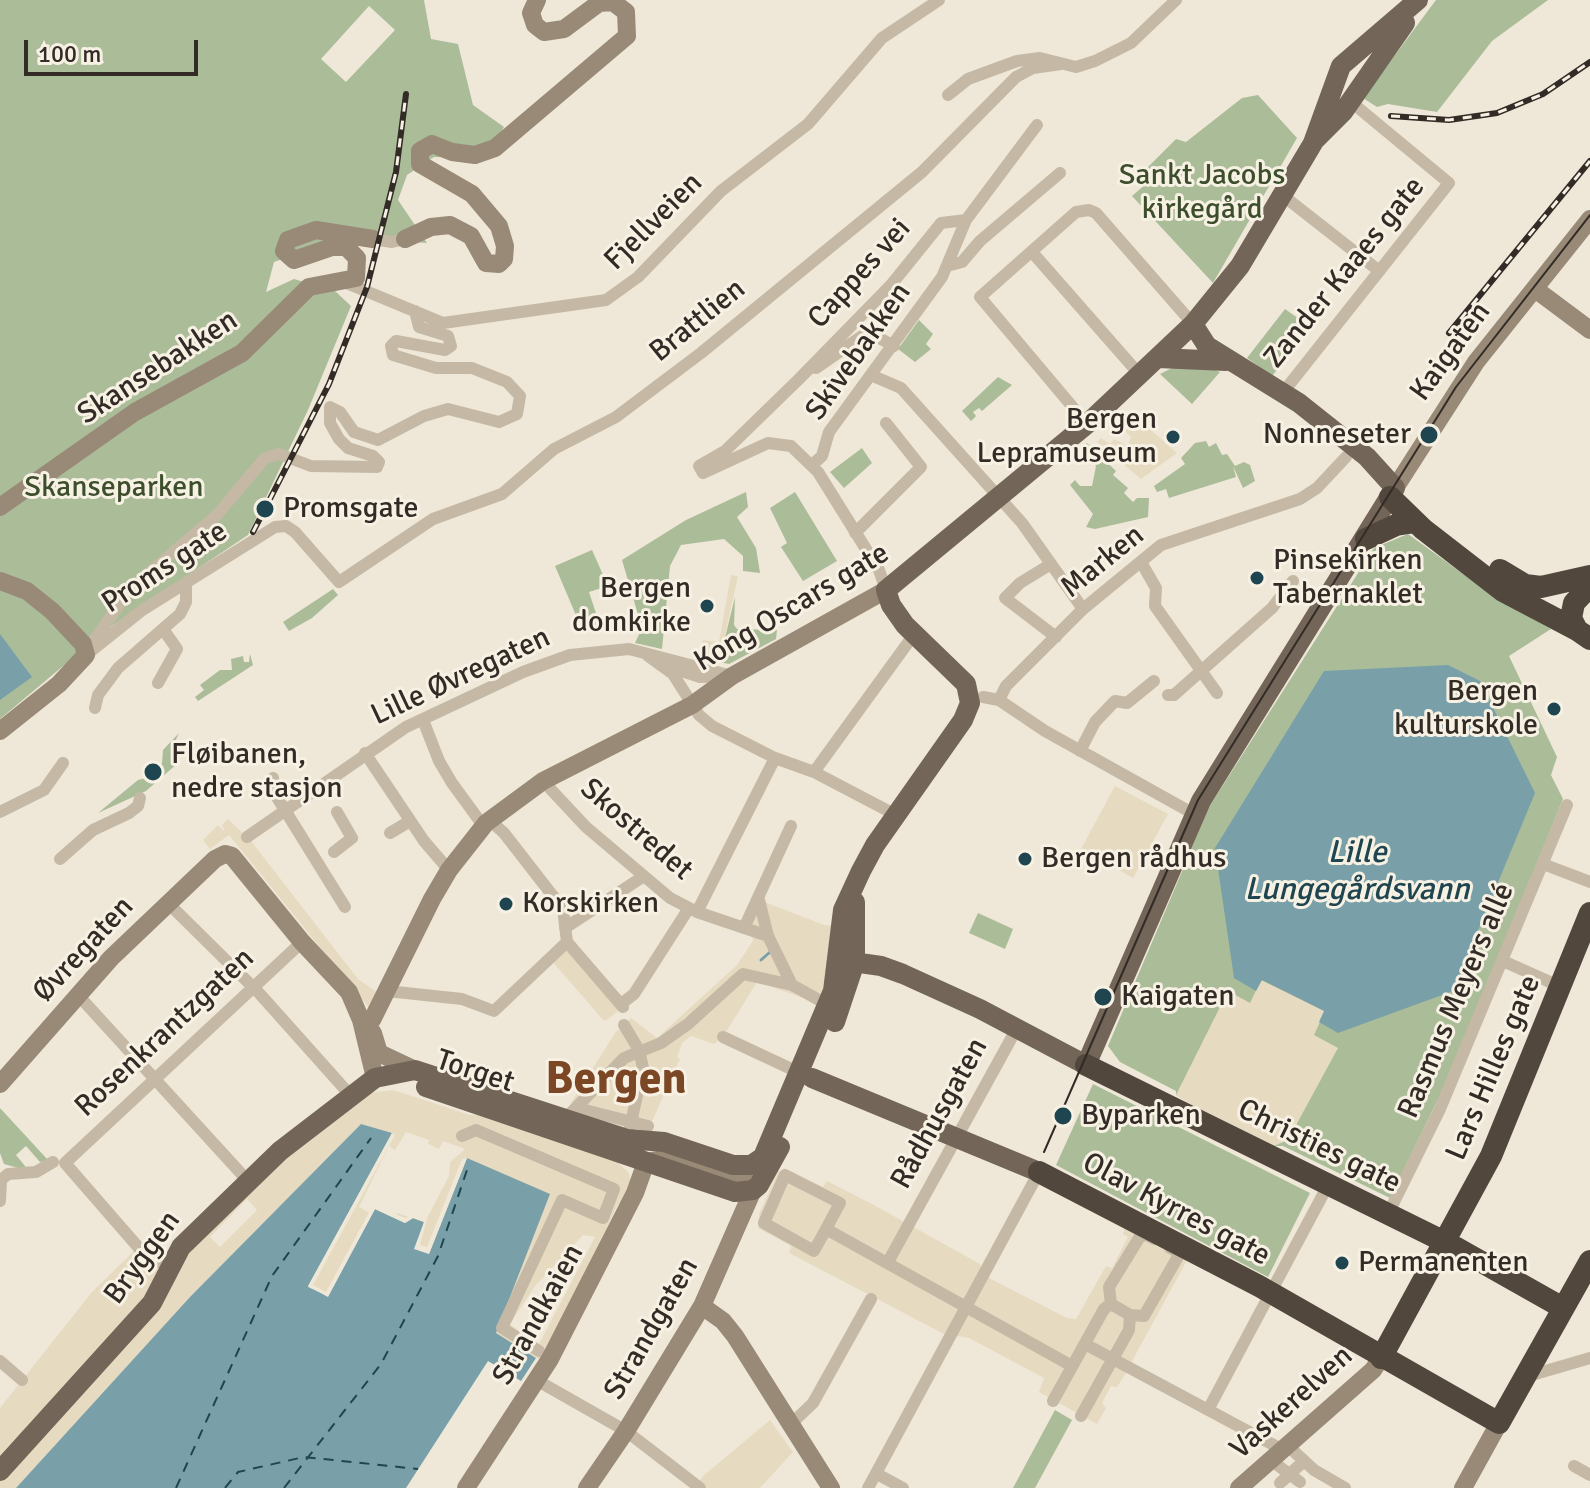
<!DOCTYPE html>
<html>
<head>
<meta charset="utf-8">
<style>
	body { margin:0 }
	#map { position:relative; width:1590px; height:1488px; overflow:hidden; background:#efe8d8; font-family:Signika,sans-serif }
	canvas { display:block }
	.scale { position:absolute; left:24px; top:40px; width:174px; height:36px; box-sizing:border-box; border:4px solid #322b26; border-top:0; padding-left:10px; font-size:24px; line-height:28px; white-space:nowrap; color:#322b26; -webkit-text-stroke:6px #f7f1e4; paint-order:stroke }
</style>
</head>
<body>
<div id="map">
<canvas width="1590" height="1488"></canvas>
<div class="scale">100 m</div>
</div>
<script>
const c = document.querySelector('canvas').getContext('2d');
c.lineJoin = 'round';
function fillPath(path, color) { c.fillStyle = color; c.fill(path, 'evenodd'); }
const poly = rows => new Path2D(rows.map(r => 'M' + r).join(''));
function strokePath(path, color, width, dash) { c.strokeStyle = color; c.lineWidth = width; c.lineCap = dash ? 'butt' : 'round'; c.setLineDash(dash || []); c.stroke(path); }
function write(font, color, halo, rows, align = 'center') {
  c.font = font + ' Signika,sans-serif'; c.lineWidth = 6; c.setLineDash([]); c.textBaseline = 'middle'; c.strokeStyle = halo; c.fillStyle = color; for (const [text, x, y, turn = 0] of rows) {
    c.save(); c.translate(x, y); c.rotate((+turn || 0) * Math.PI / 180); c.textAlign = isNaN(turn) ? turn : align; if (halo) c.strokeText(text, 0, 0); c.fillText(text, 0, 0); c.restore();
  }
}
const green = poly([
	[0,0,424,0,431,39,458,44,473,105,504,127,485,158,434,157,407,175,398,200,427,243,345,237,274,262,266,292,294,279,335,291,351,306,308,410,248,535,106,630,0,719],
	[369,6,395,30,346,82,321,59],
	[1436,0,1548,0,1492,41,1437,112,1388,104,1377,107,1363,98],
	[1258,95,1297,138,1213,283,1132,196,1147,183,1141,174,1176,139,1186,142,1242,98],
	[1285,309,1305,323,1315,323,1272,376,1247,358],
	[919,320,933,334,926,344,931,349,915,362,898,349],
	[1172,368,1209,368,1220,372,1192,404,1160,374],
	[998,377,1012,385,982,411,979,408,973,412,976,416,971,421,962,411],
	[1206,441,1209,447,1216,443,1222,455,1227,454,1235,466,1244,462,1250,465,1255,481,1243,488,1233,466,1236,477,1169,498,1166,489,1157,492,1154,486,1185,464,1181,458,1195,443],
	[1087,443,1116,471,1113,475,1128,488,1124,493,1133,502,1137,498,1149,498,1148,517,1095,529,1086,527,1093,514,1070,485,1075,480,1080,486,1092,486,1096,466,1081,448],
	[862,448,872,463,844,488,830,472],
	[746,492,748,507,737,517,756,548,760,573,743,571,743,556,724,539,681,545,670,566,662,649,635,643,642,628,622,560,686,520],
	[795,492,837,561,803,581,781,547,787,543,770,508],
	[1408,534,1495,597,1551,629,1509,656,1557,757,1551,775,1563,799,1456,1062,1390,1198,1283,1146,1274,1146,1241,1129,1232,1130,1208,1118,1202,1108,1176,1095,1176,1091,1120,1062,1108,1046,1186,862,1197,826,1374,548],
	[592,550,608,586,589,592,601,628,594,629,589,617,578,620,555,566],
	[333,589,338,595,312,618,289,631,283,622],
	[735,597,734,625,737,629,777,630,776,639,729,664,719,662],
	[250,654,253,665,198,701,195,697,204,690,200,685,220,670,232,670,231,659,243,656,244,662,249,662],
	[179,733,171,750,178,763,146,791,98,813,138,780,154,776,162,763,163,750],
	[978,913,1013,929,1005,949,969,933],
	[1093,1084,1310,1193,1268,1277,1056,1165],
	[0,1108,48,1160,40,1162,26,1146,16,1155,29,1171,4,1164,0,1153],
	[1055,1410,1072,1420,1035,1488,1013,1488]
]);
const plaza = poly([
	[1136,417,1177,453,1141,479,1097,442,1101,438,1110,444,1114,439,1128,446,1131,437,1124,430],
	[731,575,738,576,719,662,699,657,703,640,719,642],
	[1115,786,1168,814,1133,878,1081,849],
	[228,819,251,841,358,979,378,993,370,1009,229,835,210,849,203,840,218,825,225,832,222,825],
	[762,901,824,925,836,926,833,991,812,1001,757,982,723,1037,714,1044,691,1036,682,1043,677,1057,680,1059,644,1139,565,1119,571,1103,615,1033,631,1018,657,1038,737,965,753,941,752,936,742,933],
	[561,945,623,1007,608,1019,604,1021,551,960],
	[1261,980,1325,1011,1314,1035,1338,1048,1288,1140,1274,1146,1241,1129,1232,1130,1176,1095,1228,991,1250,1003],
	[393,1090,470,1115,495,1115,615,1160,629,1173,631,1181,625,1201,618,1204,542,1361,495,1333,550,1194,429,1254,328,1297,308,1286,391,1133,361,1124,190,1297,16,1488,0,1488,0,1408,92,1292,134,1251,168,1266,223,1205,367,1093],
	[406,1132,429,1140,428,1144,439,1149,443,1141,465,1149,450,1162,449,1176,425,1222,397,1213,395,1218,372,1214,359,1207,389,1146,395,1150],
	[247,1199,257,1210,220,1247,210,1237],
	[583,1235,595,1237,538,1346,510,1324,535,1286],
	[784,1168,823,1187,827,1181,872,1204,980,1264,985,1276,1067,1318,1076,1319,1106,1266,1112,1268,1128,1237,1123,1234,1126,1222,1192,1251,1124,1376,1117,1387,1111,1386,1102,1403,1106,1408,1097,1424,1039,1392,1044,1378,969,1338,944,1334,789,1253,791,1246,758,1228,759,1214,778,1172],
	[770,1420,793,1452,760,1488,704,1488,700,1480,703,1476]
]);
const water = poly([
	[0,634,32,677,0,700],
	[1448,665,1480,681,1535,793,1453,991,1338,1033,1319,1022,1324,1011,1262,980,1256,991,1234,978,1215,848,1324,671],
	[361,1124,392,1133,308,1287,328,1296,375,1209,405,1223,413,1218,424,1222,418,1248,429,1254,467,1158,550,1194,496,1333,536,1358,521,1381,488,1361,406,1488,16,1488,190,1297]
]);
const pier = poly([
	[392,1133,395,1135,313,1285,326,1292,373,1205,405,1218,413,1214,427,1219,420,1245,427,1247,462,1159,467,1158,429,1254,414,1249,424,1222,413,1218,405,1223,375,1209,328,1297,308,1286]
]);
const stream = poly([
	[761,960,770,952]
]);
const ferry = poly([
	[176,1488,272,1276,371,1138],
	[225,1488,238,1472,304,1457,418,1469],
	[284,1488,381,1364,438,1256,469,1164]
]);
const street = poly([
	[948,95,968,79,1017,61,1040,58,1076,67,1095,61,1131,43,1176,0],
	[1281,194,1378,270],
	[373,239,392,242,405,239],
	[1032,252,1140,375],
	[947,266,962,262,980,241,1060,173],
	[344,282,443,323,606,300,638,277,721,191,808,124,882,38,939,0],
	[816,368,868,332,894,346],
	[873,376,901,388,1022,523,1083,609],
	[1281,395,1449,183,1350,101],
	[1087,424,980,297,1076,212,1089,210,1096,213,1193,324],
	[812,465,822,456,829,432,942,277,966,220,1037,125],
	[855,533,921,467,886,423],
	[1141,562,1156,588,1155,606,1217,693],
	[1051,564,1020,583,1005,598,1056,637],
	[886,590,879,570,818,472,791,446,768,443,703,473,699,466,725,451,799,379,891,285,941,223,966,220],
	[89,648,129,590,216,516,265,458,279,454,311,466,377,467,379,462,373,456,348,448,339,439,330,423,330,407,340,412,354,432,378,440,424,416,448,409,499,422,517,414,520,396,507,382,472,368,436,368,393,355,391,346,396,341,445,350,451,346,448,336,419,327,415,311],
	[86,655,141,611,275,527,286,526,295,532,339,582,433,519,502,494,554,449,616,417,701,353,922,172,1016,77,1033,68,1061,64],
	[648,656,673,674,699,715,712,726,775,758,814,772,896,815],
	[669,667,700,677,729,676],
	[158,683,177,649,163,629],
	[1168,695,1174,695,1272,608,1293,581],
	[983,697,999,700,1045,731,1194,814],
	[999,700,1006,686,1083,609,1161,545,1300,499,1317,488,1346,457],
	[95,708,98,695,118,668,180,614,186,602,186,585],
	[423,720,439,761,452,783,479,820,495,825,504,833,563,909,567,942,623,1007],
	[1080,751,1095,722,1115,701,1127,703,1154,681],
	[365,753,424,841,449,870],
	[814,772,915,633],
	[273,778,275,794,345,907],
	[543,781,586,827,670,898,697,912,768,936],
	[0,812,44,790,63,763],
	[390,833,410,821],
	[247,837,406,727,523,672,570,655,629,649,732,676],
	[334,852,352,838,337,812],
	[60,859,93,830,129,813,138,806,140,798],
	[1543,864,1590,882],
	[759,900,768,936,792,985,828,1005],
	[168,903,259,993,351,1096],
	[697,912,775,758],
	[565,928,644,876],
	[744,928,791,826],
	[1503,961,1561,987],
	[387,991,462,999,494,1011,567,942],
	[78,995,247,1180],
	[621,1004,634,994,689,908],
	[624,1025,639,1050,643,1068,629,1132],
	[723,1037,800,1073],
	[577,1108,648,1126],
	[565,1119,624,1058,661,1043,688,1024,743,974,792,985],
	[462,1136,476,1130,614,1189,603,1218,562,1200,502,1328,539,1351],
	[0,1201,1,1180,8,1174,36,1172,53,1162],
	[1388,1214,1440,1109,1567,805],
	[826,1229,814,1251,764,1223,785,1175,840,1203,826,1229,1072,1366],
	[888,1262,1017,1028],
	[170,1267,145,1255,65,1163,302,942],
	[1111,1304,1130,1315,1144,1316,1180,1253,1170,1248],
	[1085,1344,1283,1450],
	[0,1361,22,1380],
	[1525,1377,1590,1358],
	[538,1381,626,1431,700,1488],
	[1053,1401,1104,1309,1111,1304,1109,1287,1139,1238,1144,1234,1154,1239],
	[1209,1408,1327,1187],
	[1081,1416,1129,1330,1130,1315],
	[791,1424,813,1403,871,1299],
	[1288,1446,1314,1470,1345,1488],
	[1276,1464,1300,1482],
	[1574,1466,1590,1475],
	[877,1474,903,1488],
	[1280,1483,1304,1461],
	[868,1488,1039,1172]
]);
const secondary = poly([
	[405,239,431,227,450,225,471,236,486,263,499,264,504,259,505,246,499,226,472,194,420,164,420,151,432,144,452,152,475,155,495,148,627,36,626,12,613,2,599,3,564,29,544,32,535,25,531,13,537,0],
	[1535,289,1590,330],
	[1395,488,1476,362,1590,219],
	[0,507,135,412,242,353,309,287,356,278,357,258,346,247,332,247,294,260,284,251,288,240,316,230,373,239],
	[0,581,27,591,52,611,83,644,86,655,59,684,0,731],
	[372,1020,432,899,449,870,486,823,543,781,692,705,732,676,886,590],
	[373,1033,379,1053,415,1070],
	[0,1084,111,958,215,859,225,854,232,856,302,942,349,992,361,1020,375,1078],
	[702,1306,723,1321,735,1336,831,1488],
	[466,1488,550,1359,635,1193,646,1162,668,1158,737,1178,746,1175,761,1160],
	[587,1488,626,1431,702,1306,753,1190],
	[1239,1488,1373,1370,1381,1358],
	[1463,1488,1499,1423]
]);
const primary = poly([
	[1315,140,1343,112,1405,23],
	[1158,358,1226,361],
	[839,960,881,966,903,974,980,1009,1086,1065,1201,801,1395,488,1367,457,1299,403,1207,346,1193,324],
	[835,1022,855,962,855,902],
	[812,1078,1039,1172],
	[426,1087,735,1192,753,1190,759,1185,780,1147],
	[0,1471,152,1303,181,1247,280,1151,375,1078,415,1070,627,1139,664,1142,733,1165,751,1165,763,1157,833,991,843,910,861,871,875,845,963,720,970,703,966,684,905,625,891,605,886,590,1087,424,1193,324,1240,266,1313,143,1341,66,1418,0]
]);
const highway = poly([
	[1390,497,1423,529,1503,591,1577,630],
	[1366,539,1396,525,1415,522],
	[1500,570,1525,585,1541,587,1590,576],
	[1590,586,1574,603,1571,618,1577,630,1590,639],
	[1086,1065,1455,1247,1563,1308],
	[1039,1172,1259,1286,1499,1423,1590,1261],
	[1381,1358,1491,1156,1590,913]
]);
const tram = poly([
	[1044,1152,1198,800,1456,387,1590,215]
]);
const rail = poly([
	[1391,116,1449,120,1497,113,1543,94,1590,62],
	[1449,333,1590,161],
	[253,532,329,384,367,287,396,172,406,94]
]);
const markers = [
	[1429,435,10,"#1f4550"],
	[1173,437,8,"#1f4550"],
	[265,509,10,"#1f4550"],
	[1257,578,8,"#1f4550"],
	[707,606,8,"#1f4550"],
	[1554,709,8,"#1f4550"],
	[153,772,10,"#1f4550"],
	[1025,859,8,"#1f4550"],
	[506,904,8,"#1f4550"],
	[1103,997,10,"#1f4550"],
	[1063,1116,10,"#1f4550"],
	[1342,1263,8,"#1f4550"]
];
const parkNames = [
	["Sankt Jacobs",1202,176],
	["kirkegård",1202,210],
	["Skanseparken",114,488]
];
const streetNames = [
	["Fjellveien",654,222,-45],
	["Zander Kaaes gate",1345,273,-51],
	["Cappes vei",860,274,-48],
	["Brattlien",698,321,-39],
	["Skivebakken",859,352,-55],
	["Kaigaten",1451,352,-54],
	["Skansebakken",158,368,-33],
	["Marken",1103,562,-39],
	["Proms gate",165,568,-33],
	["Kong Oscars gate",792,608,-31],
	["Lille Øvregaten",461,677,-25],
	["Skostredet",636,830,41],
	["Øvregaten",84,950,-47],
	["Rasmus Meyers allé",1457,1001,-67],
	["Rosenkrantzgaten",165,1033,-43],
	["Lars Hilles gate",1494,1068,-67],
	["Torget",475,1072,18],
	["Rådhusgaten",940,1114,-61],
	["Christies gate",1319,1147,26],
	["Olav Kyrres gate",1176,1210,28],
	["Bryggen",143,1258,-54],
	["Strandkaien",539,1315,-61],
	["Strandgaten",652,1329,-60],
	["Vaskerelven",1292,1403,-42]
];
const poiNames = [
	["Bergen",1157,420,"right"],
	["Lepramuseum",1157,454,"right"],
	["Nonneseter",1411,435,"right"],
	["Promsgate",283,509],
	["Pinsekirken",1273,561],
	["Tabernaklet",1273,595],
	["Bergen",691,589,"right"],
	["domkirke",691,623,"right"],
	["Bergen",1538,692,"right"],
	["kulturskole",1538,726,"right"],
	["Fløibanen,",171,755],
	["nedre stasjon",171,789],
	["Bergen rådhus",1041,859],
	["Korskirken",522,904],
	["Kaigaten",1121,997],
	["Byparken",1081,1116],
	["Permanenten",1358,1263]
];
const waterNames = [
	["Lille",1357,854],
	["Lungegårdsvann",1357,891]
];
const townNames = [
	["Bergen",616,1081]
];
fillPath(green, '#abbc99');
fillPath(plaza, '#e6dbc0');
fillPath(water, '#79a0a9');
fillPath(pier, '#efe8d8');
strokePath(stream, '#79a0a9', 3);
strokePath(ferry, '#1f4550', 2, [10, 8]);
strokePath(street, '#c5b9a5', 12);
strokePath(secondary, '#998977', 18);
strokePath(primary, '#736558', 20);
strokePath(highway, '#52473d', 22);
strokePath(tram, '#322b26', 2);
strokePath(rail, '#322b26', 6);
strokePath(rail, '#f7f1e4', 3, [9]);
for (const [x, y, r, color] of markers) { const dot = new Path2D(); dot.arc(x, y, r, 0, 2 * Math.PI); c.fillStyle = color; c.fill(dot); strokePath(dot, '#f7f1e4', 3); }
write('30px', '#3c4e2b', '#f7f1e4', parkNames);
write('30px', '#322b26', '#f7f1e4', streetNames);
write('30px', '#322b26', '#f7f1e4', poiNames, 'left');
write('italic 32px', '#1f4550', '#f7f1e4', waterNames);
write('bold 46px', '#7b4725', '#f7f1e4', townNames);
</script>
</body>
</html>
